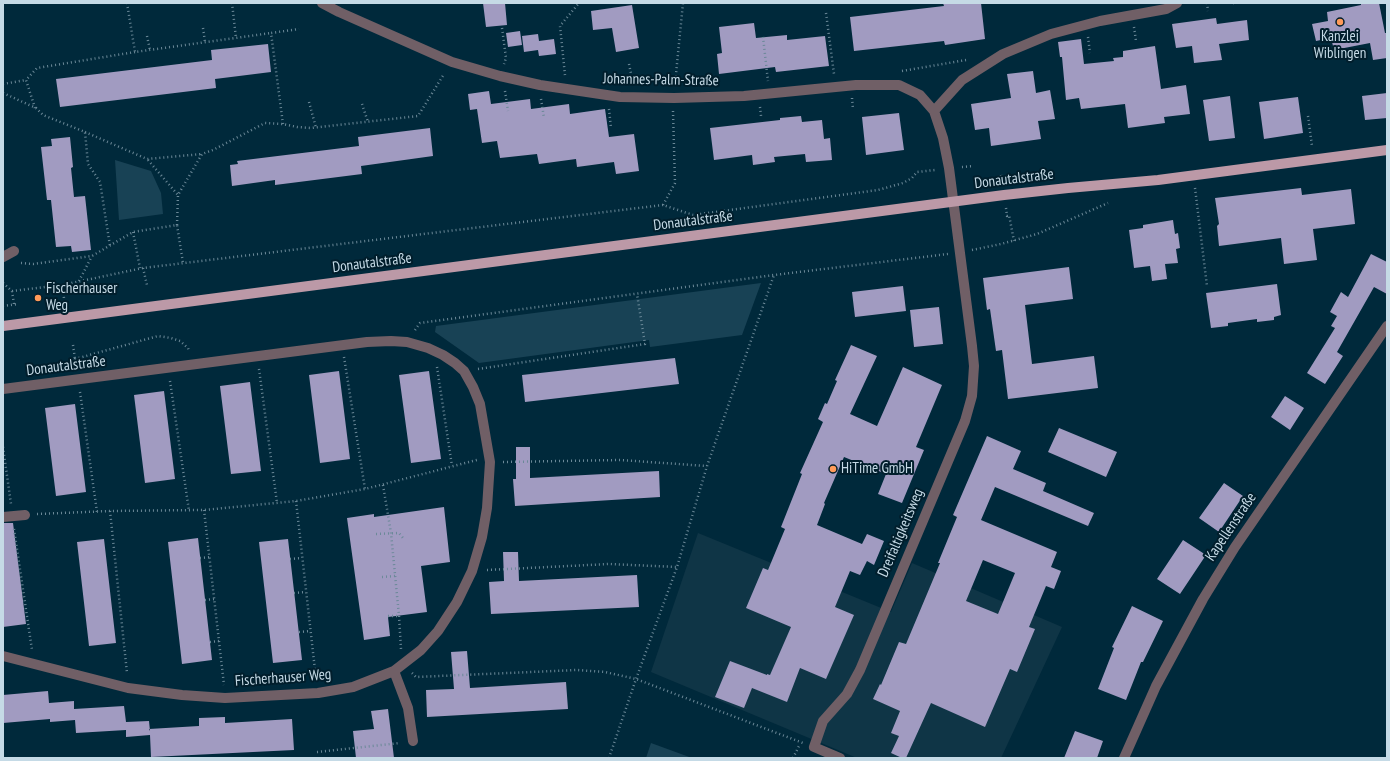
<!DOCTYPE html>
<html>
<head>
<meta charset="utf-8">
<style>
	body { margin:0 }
	#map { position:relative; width:1390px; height:761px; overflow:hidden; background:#00293b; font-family:"PT Sans Narrow",sans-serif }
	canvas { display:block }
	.frame { position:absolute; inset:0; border:4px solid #c5dae6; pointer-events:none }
</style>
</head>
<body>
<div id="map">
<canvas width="1390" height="761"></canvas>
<div class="frame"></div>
</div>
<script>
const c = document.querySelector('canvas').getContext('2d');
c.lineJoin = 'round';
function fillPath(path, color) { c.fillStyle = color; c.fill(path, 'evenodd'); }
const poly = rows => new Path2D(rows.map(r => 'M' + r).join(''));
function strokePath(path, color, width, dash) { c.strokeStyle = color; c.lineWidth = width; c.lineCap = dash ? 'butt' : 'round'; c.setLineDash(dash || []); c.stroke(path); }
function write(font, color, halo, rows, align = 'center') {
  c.font = font + ' "PT Sans Narrow",sans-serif'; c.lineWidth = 4; c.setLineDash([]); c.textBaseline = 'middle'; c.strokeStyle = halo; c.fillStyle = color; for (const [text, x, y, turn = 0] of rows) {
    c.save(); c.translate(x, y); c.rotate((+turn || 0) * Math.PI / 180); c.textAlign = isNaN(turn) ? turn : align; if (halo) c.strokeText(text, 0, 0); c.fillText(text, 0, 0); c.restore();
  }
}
const built = poly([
	[698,533,891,612,912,563,1062,627,1001,758,857,758,651,672]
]);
const green = poly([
	[115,160,151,171,161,193,163,214,119,220],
	[761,283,742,335,650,347,649,340,479,363,435,332,436,326],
	[651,743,692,758,646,758]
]);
const building = poly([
	[483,3,505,3,507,25,486,27],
	[943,3,981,3,985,39,945,45,944,41,854,51,850,17,944,6],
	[1361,3,1379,3,1385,33,1387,33,1387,58,1373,60,1370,43,1334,50,1331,38,1316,41,1312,24,1328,21,1327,12,1361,5],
	[632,5,639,48,616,52,612,28,593,30,591,11],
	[1216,18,1217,24,1247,20,1249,40,1219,44,1222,60,1194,63,1192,46,1176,48,1172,24],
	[754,23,756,38,787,35,787,40,825,36,829,66,776,72,775,67,719,74,717,54,722,53,719,27],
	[520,31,522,45,508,47,506,33],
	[538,34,539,41,554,39,556,54,539,56,538,50,524,52,522,36],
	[1081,39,1084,64,1114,61,1113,58,1123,57,1123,51,1155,46,1161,89,1186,85,1190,114,1164,117,1165,123,1128,128,1125,104,1081,109,1079,98,1066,100,1062,57,1060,57,1058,42],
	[268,44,271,72,215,79,216,88,60,107,56,79,212,60,211,50],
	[1033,71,1036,93,1050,90,1055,119,1038,121,1041,139,991,146,989,128,975,130,971,104,1011,98,1007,74],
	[489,91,491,104,530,99,531,109,569,104,570,114,605,109,609,137,634,134,639,171,616,174,614,162,577,167,576,159,539,164,537,154,500,158,497,141,482,143,477,109,470,110,468,94],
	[1387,93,1387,118,1365,120,1362,96],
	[1230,96,1235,138,1209,141,1203,100],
	[1298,97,1303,133,1264,139,1259,102],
	[899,113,904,150,866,155,862,117],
	[801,116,802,122,822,120,824,139,830,138,832,160,806,162,805,154,774,157,775,162,753,165,752,155,714,160,710,128,780,120,780,118],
	[430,128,433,156,361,166,362,174,275,185,275,180,232,186,230,165,238,164,237,161,359,146,358,137],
	[70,137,73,167,71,168,74,197,85,196,91,250,72,252,71,246,56,247,51,200,47,200,41,147,52,146,51,139],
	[1301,188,1302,195,1351,189,1355,224,1313,229,1317,260,1284,264,1281,238,1219,246,1217,226,1219,224,1215,198],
	[1173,220,1175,234,1178,233,1180,248,1176,249,1178,263,1165,264,1167,279,1152,281,1150,266,1134,268,1129,230,1143,228,1143,225],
	[1371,254,1387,262,1387,294,1374,287,1337,352,1343,356,1325,384,1307,373,1335,328,1331,326,1337,316,1330,312,1341,292,1348,297],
	[1069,267,1073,299,1025,305,1032,364,1094,356,1098,388,1008,399,1002,350,996,351,990,309,987,310,983,278],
	[1277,284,1281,315,1274,317,1274,320,1257,322,1257,319,1228,323,1228,326,1211,328,1206,293],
	[903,286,906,311,855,317,852,292],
	[939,307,943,344,914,347,910,310],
	[851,345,877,356,850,414,877,426,903,367,942,385,916,447,924,450,902,503,878,494,886,474,844,457,824,503,825,504,817,525,862,544,867,534,884,541,874,565,867,561,860,575,850,571,835,607,854,615,826,679,800,668,787,702,752,688,744,708,715,697,730,661,767,675,767,674,770,675,791,627,746,608,763,568,768,570,785,529,781,527,802,474,800,473,823,422,818,419,825,403,827,404,837,381,835,380],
	[675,358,679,384,525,402,522,375],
	[339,371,350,459,320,463,309,375],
	[429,371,441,459,411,463,399,375],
	[250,382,261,471,231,474,220,386],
	[164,391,175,479,145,483,134,395],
	[1285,396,1304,408,1290,430,1271,417],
	[75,404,86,492,56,496,45,408],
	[1059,428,1117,452,1106,477,1048,452],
	[987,436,1021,451,1013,469,1046,483,1043,491,1094,513,1088,526,995,487,981,520,1057,552,1051,567,1061,571,1054,589,1046,586,1029,627,1035,629,1017,672,1010,669,985,727,931,703,906,758,902,758,891,753,899,736,891,733,900,711,873,699,880,684,881,685,899,642,906,644,940,563,938,563,957,517,953,515],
	[983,560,1015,573,998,614,966,601],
	[516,447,530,447,530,478,659,471,660,497,515,506,513,479,516,479],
	[1224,483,1243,496,1219,532,1199,518],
	[444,507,450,562,421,566,427,612,388,617,390,636,364,640,347,518,374,514,374,517],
	[3,523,13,523,26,624,3,627],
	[198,538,212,660,182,664,168,542],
	[104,539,116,643,89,646,77,542],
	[288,539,302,660,273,663,259,542],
	[1183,540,1206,555,1180,594,1157,579],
	[503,552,518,552,519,581,637,575,639,607,491,614,489,582,504,581],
	[1132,606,1163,621,1143,662,1141,662,1126,700,1098,689,1114,648,1112,647],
	[467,651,470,688,566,682,568,709,427,717,426,690,454,689,451,652],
	[48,691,49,703,74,701,74,709,124,706,126,722,149,721,150,731,149,729,199,726,199,718,225,717,225,723,292,719,294,750,151,757,150,735,126,737,126,730,76,733,75,720,50,722,50,719,3,723,3,695],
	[388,709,394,758,356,758,353,731,374,729,371,711],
	[1075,731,1103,741,1097,758,1064,758]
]);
const path = poly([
	[127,3,135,52,271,33],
	[232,3,236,38],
	[1207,3,1208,11],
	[1233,3,1234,3],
	[826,13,834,74],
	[1134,27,1136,41],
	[203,28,205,42],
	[502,28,506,58,504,64],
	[147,36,150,50],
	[763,37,768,81],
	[1088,37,1090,53],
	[629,64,633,83],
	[902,71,966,60],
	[565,75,560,26,579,3],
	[3,84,26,80],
	[675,84,683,3],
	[505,91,508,111],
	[3,93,36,108,43,115,85,132,88,164,100,182,110,246],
	[852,98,853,109],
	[541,99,544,118],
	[309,102,316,128],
	[362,104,368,122],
	[760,107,761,116],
	[35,108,26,80,37,68,135,52],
	[609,109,611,128],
	[673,111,675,183,663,205,693,215,878,190,903,183,912,178,917,172,935,170],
	[1308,116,1312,146],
	[283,124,271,33,299,29],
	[85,132,147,159,202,154],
	[148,160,178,195],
	[962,167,973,166],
	[1001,175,1002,182],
	[1195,188,1207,286],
	[1006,208,1007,216,1009,215,1014,241],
	[177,225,178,195,202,154,213,150,265,123,283,124,297,127,311,128,418,116,444,74],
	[133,232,140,268],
	[972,250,1001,244,1037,234,1108,203],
	[21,263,33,264,92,256,133,232,177,225,183,263],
	[143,268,147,285],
	[79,281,92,256],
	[3,283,12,291,62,285,143,268,663,205],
	[62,285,64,298],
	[12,291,14,304],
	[3,306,18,304],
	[415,330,420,323,774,275,948,254],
	[73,345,75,359],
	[344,357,365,489],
	[77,367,75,359,158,336,171,338,180,341,188,348,189,352],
	[437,367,452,466],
	[259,369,277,503],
	[478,369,645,344,637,294],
	[170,381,189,511],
	[80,392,97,512],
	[3,447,11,504],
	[503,462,620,460,707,466],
	[383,485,391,533,399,616,401,649],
	[296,501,316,679],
	[204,510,224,685],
	[110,511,127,673],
	[37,514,110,511,204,510,296,501,365,489,477,460],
	[14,529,32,650],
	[376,534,399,533,403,538],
	[200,558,211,557],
	[290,559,302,558],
	[487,570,609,564,677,567],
	[382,577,395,576],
	[294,593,306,592],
	[205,600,215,599],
	[388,616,399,616],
	[299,632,311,631],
	[210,642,220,641],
	[412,673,416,677,577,670,605,672,636,679,803,743],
	[317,752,400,743],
	[609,758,636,679,677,567,707,466,774,275],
	[793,758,799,746]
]);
const minor = poly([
	[322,3,339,12,452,62,500,76,540,85,620,97,674,98,744,96,856,85,899,85,920,95,934,111,943,138,949,168,972,346,974,366,972,396,965,421,860,670,847,694,823,721,814,747,840,758],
	[934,111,962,80,1003,54,1051,34,1100,21,1166,9,1177,3],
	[3,257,14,251],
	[3,389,367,342,391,341,407,342,428,348,443,355,455,363,464,371,473,387,480,404,490,462,487,508,482,537,472,571,457,602,438,631,421,650,394,671,353,687,318,693,225,698,182,695,128,688,3,656],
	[3,517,25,515],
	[394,671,408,708,413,741],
	[1124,758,1156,686,1203,599,1235,547,1387,326]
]);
const major = poly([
	[3,326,1004,195,1068,188,1158,180,1387,150]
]);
const markers = [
	[1340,22,4,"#ff9b5a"],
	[38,298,4,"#ff9b5a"],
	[833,469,4,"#ff9b5a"]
];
const poiNames = [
	["Kanzlei",1340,37,"center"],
	["Wiblingen",1340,54,"center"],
	["Fischerhauser",46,289],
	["Weg",46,306],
	["HiTime GmbH",841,469]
];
const streetNames = [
	["Johannes-Palm-Straße",661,80,1],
	["Donautalstraße",1014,179,-7],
	["Donautalstraße",693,221,-7],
	["Donautalstraße",372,263,-7],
	["Donautalstraße",66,366,-7],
	["Kapellenstraße",1231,527,-56],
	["Dreifaltigkeitsweg",901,533,-67],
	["Fischerhauser Weg",283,678,-4]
];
fillPath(built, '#0f3546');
fillPath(green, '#184255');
fillPath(building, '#a19bc1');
strokePath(path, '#6b8998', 2.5, [1, 3]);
strokePath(minor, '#705f66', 10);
strokePath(major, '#bc99a7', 10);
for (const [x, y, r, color] of markers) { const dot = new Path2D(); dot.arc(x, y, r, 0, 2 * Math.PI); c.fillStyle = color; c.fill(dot); strokePath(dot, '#011e2c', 1.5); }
write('15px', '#c5dae6', '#011e2c', poiNames, 'left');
write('15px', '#c5dae6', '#011e2c', streetNames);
</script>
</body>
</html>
